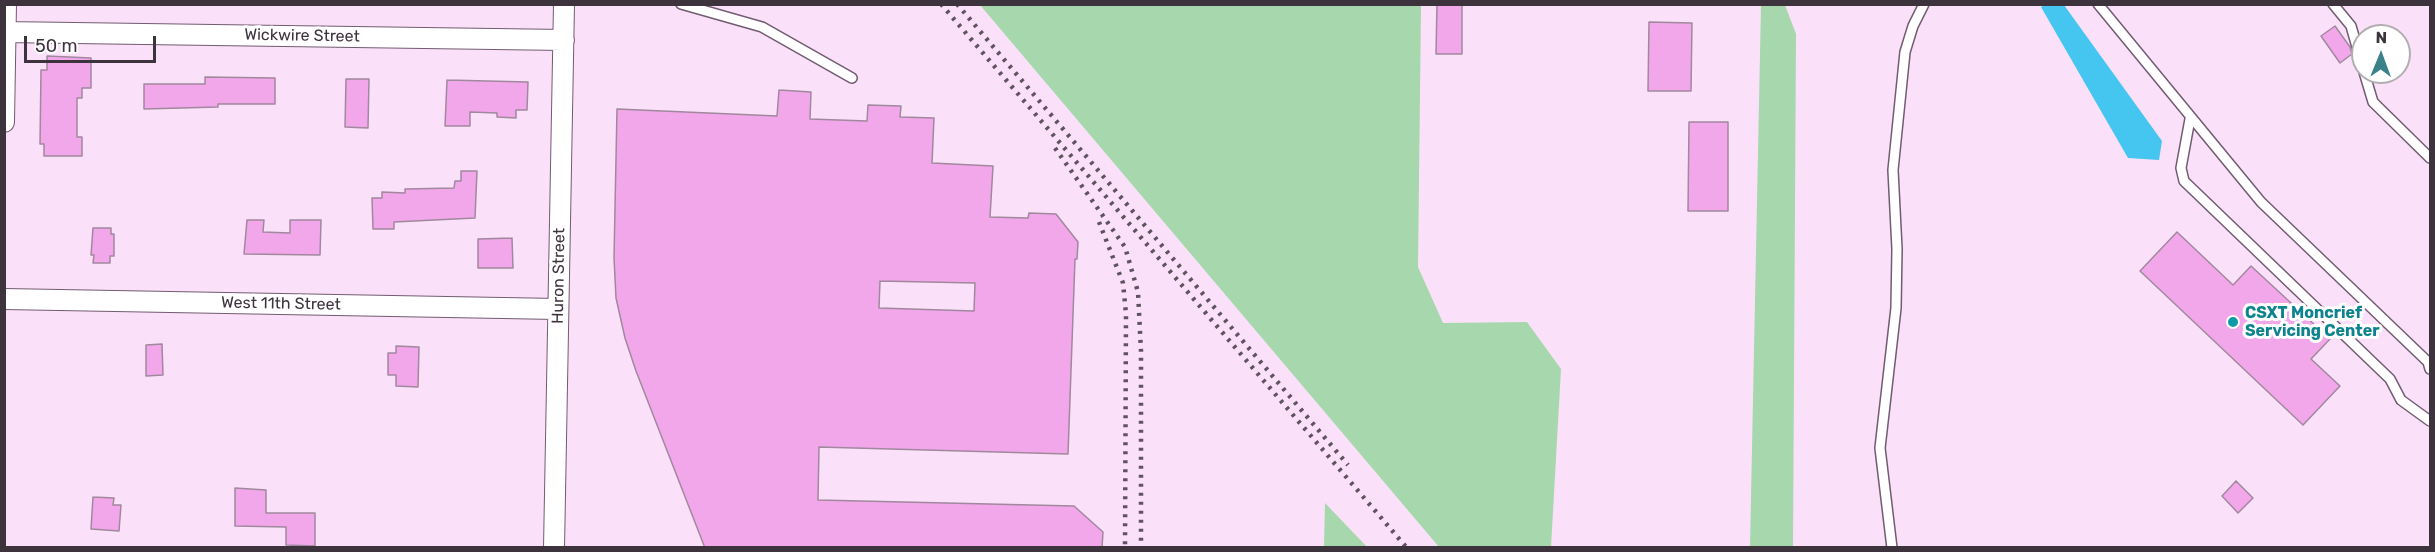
<!DOCTYPE html>
<html>
<head>
<meta charset="utf-8">
<style>
	body { margin:0 }
	#map { position:relative; width:2435px; height:552px; overflow:hidden; background:#fae1f9; font-family:Rubik,sans-serif }
	canvas { display:block }
	.frame { position:absolute; inset:0; border:6px solid #3c333c; pointer-events:none }
	.north { position:absolute; left:2351px; top:24px; width:60px; height:60px; box-sizing:border-box; background:#fff; border:2px solid #b1adb1; border-radius:50%; rotate:1deg; font-size:16px; font-weight:700; line-height:24px; text-align:center; color:#3c333c }
	.north::after { content:''; display:block; margin:auto; width:21px; height:27px; background:#3a818a; clip-path:polygon(50% 0,100% 100%,50% 72%,0 100%) }
	.scale { position:absolute; left:24px; top:36px; width:132px; height:27px; box-sizing:border-box; border:3px solid #3c333c; border-top:0; padding-left:8px; font-size:18px; line-height:21px; white-space:nowrap; color:#3c333c; -webkit-text-stroke:4px #fff; paint-order:stroke }
</style>
</head>
<body>
<div id="map">
<canvas width="2435" height="552"></canvas>
<div class="frame"></div>
<div class="north">N</div>
<div class="scale">50 m</div>
</div>
<script>
const c = document.querySelector('canvas').getContext('2d');
c.lineJoin = 'round';
function fillPath(path, color) { c.fillStyle = color; c.fill(path, 'evenodd'); }
const poly = rows => new Path2D(rows.map(r => 'M' + r).join(''));
function strokePath(path, color, width, dash) { c.strokeStyle = color; c.lineWidth = width; c.lineCap = dash ? 'butt' : 'round'; c.setLineDash(dash || []); c.stroke(path); }
function write(font, color, halo, rows, align = 'center') {
  c.font = font + ' Rubik,sans-serif'; c.lineWidth = 6; c.setLineDash([]); c.textBaseline = 'middle'; c.strokeStyle = halo; c.fillStyle = color; for (const [text, x, y, turn = 0] of rows) {
    c.save(); c.translate(x, y); c.rotate((+turn || 0) * Math.PI / 180); c.textAlign = isNaN(turn) ? turn : align; if (halo) c.strokeText(text, 0, 0); c.fillText(text, 0, 0); c.restore();
  }
}
const green = poly([
	[980,5,1421,5,1418,267,1443,323,1527,322,1561,369,1551,547,1439,547],
	[1761,5,1785,5,1796,34,1793,547,1750,547],
	[1325,503,1367,547,1324,547]
]);
const water = poly([
	[2045,5,2064,5,2162,141,2159,160,2128,158,2041,7]
]);
const building = poly([
	[1437,4,1462,4,1462,54,1436,54,1437,4],
	[1649,22,1692,23,1691,91,1648,91,1649,22],
	[2335,26,2350,47,2352,54,2340,63,2321,36,2335,26],
	[47,56,91,58,91,88,82,88,82,98,77,98,77,137,82,137,82,156,44,156,44,144,40,144,41,70,47,70,47,56],
	[205,77,275,78,275,104,218,104,218,107,144,109,144,84,205,84,205,77],
	[346,79,369,79,368,128,345,127,346,79],
	[447,80,528,82,527,110,516,110,516,118,497,117,497,113,470,112,470,126,445,126,447,80],
	[779,90,811,92,810,119,867,121,868,105,901,106,900,117,934,118,932,163,993,166,990,217,1028,218,1029,213,1056,214,1078,242,1077,259,1075,259,1068,454,819,447,818,500,1074,506,1103,532,1102,548,705,548,636,371,625,338,616,298,614,258,617,109,777,116,779,90],
	[880,281,975,283,974,311,879,308,880,281],
	[1689,122,1728,122,1728,211,1688,211,1689,122],
	[461,171,477,171,475,218,394,222,394,229,373,229,372,198,382,198,382,192,405,193,405,189,454,188,455,181,461,181,461,171],
	[247,220,264,220,263,232,290,233,290,220,321,220,320,255,244,254,247,220],
	[93,228,111,228,111,234,114,234,114,256,110,256,110,263,93,263,94,255,91,255,93,228],
	[2177,232,2233,285,2251,266,2330,339,2311,359,2340,386,2303,425,2140,271,2177,232],
	[512,238,513,268,478,268,478,239,512,238],
	[162,344,163,375,146,376,146,345,162,344],
	[396,346,419,347,418,387,396,386,396,375,388,375,388,353,396,353,396,346],
	[2236,481,2253,498,2238,513,2222,496,2236,481],
	[235,488,266,490,266,513,315,513,315,546,286,545,286,527,235,526,235,488],
	[93,497,114,498,113,505,121,505,119,531,91,529,93,497]
]);
const lane = poly([
	[681,4,762,27,852,78],
	[2098,4,2261,202,2428,362,2430,369],
	[2333,4,2351,26,2363,68],
	[2364,72,2373,102,2430,158],
	[2190,119,2181,168,2184,181,2390,379,2401,400,2430,421],
	[1892,548,1880,448,1896,308,1897,249,1893,170,1905,52,1913,26,1924,4]
]);
const street = poly([
	[4,32,564,40],
	[4,122,6,4],
	[4,299,558,309],
	[554,548,564,4]
]);
const rail = poly([
	[941,4,1407,548],
	[957,4,1348,465],
	[1055,148,1125,247,1138,292,1141,351,1141,548],
	[1099,222,1123,283,1126,314,1125,548]
]);
const markers = [
	[2233,322,6,"#0f9aa8"]
];
const streetNames = [
	["Wickwire Street",302,36,1],
	["Huron Street",559,276,-89],
	["West 11th Street",281,304,1]
];
const cultureNames = [
	["CSXT Moncrief",2245,313],
	["Servicing Center",2245,331]
];
fillPath(green, '#a6d7ad');
fillPath(water, '#45c6f0');
fillPath(building, '#f3a7eb');
strokePath(building, '#a0889d', 1.5);
strokePath(lane, '#715c71', 12);
strokePath(street, '#715c71', 22);
strokePath(lane, '#fff', 9);
strokePath(street, '#fff', 20);
strokePath(rail, '#5f535f', 4.5, [3, 6]);
for (const [x, y, r, color] of markers) { const dot = new Path2D(); dot.arc(x, y, r, 0, 2 * Math.PI); c.fillStyle = color; c.fill(dot); strokePath(dot, '#fff', 2); }
write('16px', '#3c333c', '#fff', streetNames);
write('bold 16px', '#0d838f', '#fff', cultureNames, 'left');
</script>
</body>
</html>
